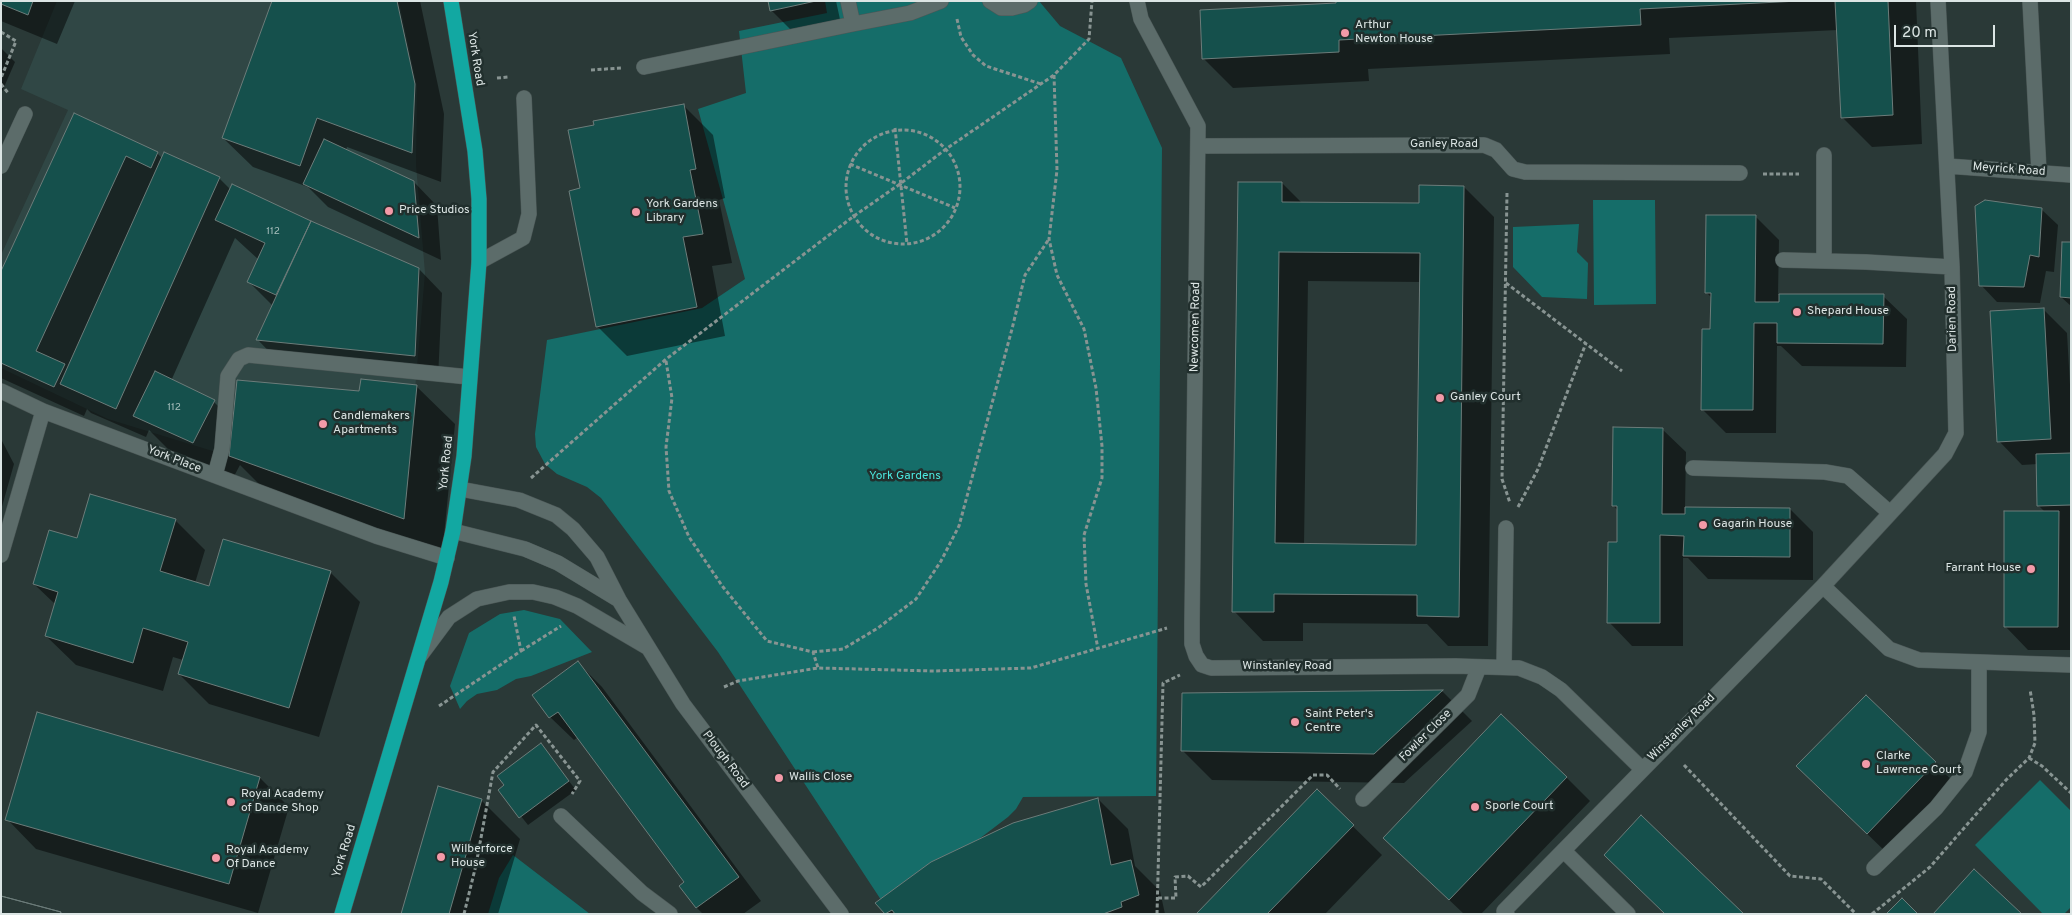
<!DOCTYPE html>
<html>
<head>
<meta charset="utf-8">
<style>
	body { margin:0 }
	#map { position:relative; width:2072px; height:915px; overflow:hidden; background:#2a3937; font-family:Overpass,sans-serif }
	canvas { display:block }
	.frame { position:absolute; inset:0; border:2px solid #dce5e4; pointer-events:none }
	.scale { position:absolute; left:1894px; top:25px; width:101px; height:22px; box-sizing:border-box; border:2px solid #dce5e4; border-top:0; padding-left:6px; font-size:15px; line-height:18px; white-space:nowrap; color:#dce5e4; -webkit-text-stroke:4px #212f2d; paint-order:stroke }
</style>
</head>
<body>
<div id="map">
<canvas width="2072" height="915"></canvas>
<div class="frame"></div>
<div class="scale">20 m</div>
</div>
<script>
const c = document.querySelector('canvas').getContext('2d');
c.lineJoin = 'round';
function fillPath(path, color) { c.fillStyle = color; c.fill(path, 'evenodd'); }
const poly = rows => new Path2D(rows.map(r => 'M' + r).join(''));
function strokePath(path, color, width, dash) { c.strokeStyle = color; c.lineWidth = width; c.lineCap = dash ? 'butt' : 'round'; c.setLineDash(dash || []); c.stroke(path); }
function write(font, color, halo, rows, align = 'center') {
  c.font = font + ' Overpass,sans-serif'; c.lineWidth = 5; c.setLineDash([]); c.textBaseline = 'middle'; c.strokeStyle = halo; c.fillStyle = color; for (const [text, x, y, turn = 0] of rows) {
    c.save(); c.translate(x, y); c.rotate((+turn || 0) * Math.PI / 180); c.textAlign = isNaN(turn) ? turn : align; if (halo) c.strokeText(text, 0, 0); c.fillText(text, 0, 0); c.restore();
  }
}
const built = poly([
	[57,1,399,1,417,86,416,165,425,273,404,519,229,456,108,419,1,368,1,255,68,110,21,89]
]);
const green = poly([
	[825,1,1039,1,1060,26,1121,58,1162,148,1156,796,1023,797,1016,809,1008,817,887,909,718,652,601,498,587,487,557,474,545,464,536,447,535,434,547,340,702,308,745,279,698,109,746,93,739,31,827,13],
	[1593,200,1655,200,1656,304,1594,305],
	[1579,224,1577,252,1588,263,1587,299,1542,297,1513,267,1513,227],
	[524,610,560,619,592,652,531,676,516,679,497,690,477,694,467,701,460,709,450,686,469,633,500,614],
	[2040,780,2071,811,2071,907,2064,914,2043,914,1975,845],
	[513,855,590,914,488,914,499,878]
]);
const shadow = poly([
	[1,1,75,1,57,44,1,21],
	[273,1,420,1,444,114,441,182,347,147,346,150,414,182,437,206,441,260,328,207,308,187,253,167,223,138],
	[769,1,836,1,841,24,794,33,771,10],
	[1337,1,1916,1,1922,144,1872,147,1842,117,1838,30,1669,38,1670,54,1368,69,1369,81,1233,88,1203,58,1337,5],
	[1,48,15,62,1,94],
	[683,105,713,135,725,198,719,200,732,263,712,266,725,336,627,356,597,326,581,189],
	[75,115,157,153,162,158,219,178,231,190,419,269,442,293,438,379,281,364,258,340,273,306,249,282,259,260,235,238,171,381,214,402,234,422,361,392,416,386,455,424,442,556,269,494,240,465,232,480,173,454,149,430,146,437,91,413,87,409,84,416,1,378,1,274],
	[1282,183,1302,203,1420,204,1464,187,1494,217,1488,646,1448,646,1427,624,1303,623,1303,641,1263,641,1234,611],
	[1308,281,1421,282,1417,546,1304,545],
	[2041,209,2058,225,2054,272,2046,271,2040,303,1997,302,1981,285],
	[1755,216,1779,240,1778,295,1883,296,1907,319,1906,367,1802,366,1781,346,1777,346,1776,433,1726,433,1702,409,1712,330,1712,298,1707,293],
	[2071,243,2071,306,2061,297],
	[2043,309,2067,333,2071,402,2071,650,2028,650,2005,626,2045,512,2038,505,2038,464,2022,465,1999,441],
	[1662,429,1686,452,1685,508,1790,509,1813,532,1813,580,1708,579,1688,558,1683,558,1683,646,1632,646,1609,622,1618,543,1618,511,1613,505],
	[1,439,14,464,1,510],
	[175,520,205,550,195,583,210,587,330,572,360,602,319,737,209,704,179,674,183,660,173,657,163,691,76,665,46,636,56,605,34,584,78,540],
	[578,663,602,687,761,901,743,914,703,914,697,908,681,886,686,882,578,737,574,740,550,717],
	[1443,692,1472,721,1404,783,1212,780,1182,750,1183,695],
	[1866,696,1959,787,1891,857,1822,790],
	[540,745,576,790,528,825,500,790],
	[1566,777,1590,801,1481,914,1464,914,1408,861],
	[260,778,289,807,258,913,36,849,7,819],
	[1317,791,1382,855,1325,914,1198,914],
	[1098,799,1128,829,1135,866,1160,891,1165,914,887,914,877,903],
	[481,800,520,839,498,914,402,914]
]);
const building = poly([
	[1,1,33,1,28,15,1,4,1,1],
	[272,1,397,1,415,84,412,153,317,118,300,166,222,138,272,1],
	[768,1,816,1,770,11,768,1],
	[1336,1,1799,1,1640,9,1641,25,1339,40,1339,52,1202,59,1200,10,1336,3,1336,1],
	[1835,1,1888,1,1893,115,1841,118,1835,1],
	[684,104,696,169,690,170,703,234,683,237,697,307,596,327,569,191,580,188,568,130,594,125,593,121,684,104],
	[74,113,158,152,151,168,126,156,36,351,65,364,54,387,1,363,1,271,74,113],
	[324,139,414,181,419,238,303,184,324,139],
	[164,152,220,177,116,409,60,384,164,152],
	[1238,182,1282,182,1282,202,1419,203,1419,185,1464,186,1459,617,1417,616,1417,595,1274,594,1274,612,1232,612,1238,182],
	[1279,252,1420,253,1416,545,1275,543,1279,252],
	[232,184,311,221,276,295,247,282,265,243,215,220,232,184],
	[1985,200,2042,208,2039,257,2030,255,2024,287,1979,286,1975,206,1985,200],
	[1706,215,1756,215,1755,302,1779,302,1779,294,1884,294,1883,344,1777,343,1777,323,1754,323,1753,410,1701,410,1702,329,1710,329,1711,293,1705,293,1706,215],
	[311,221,419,268,415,356,256,340,311,221],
	[2062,242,2071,242,2071,298,2060,297,2062,242],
	[2044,308,2051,439,1997,442,1990,311,2044,308],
	[155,371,215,400,193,443,133,416,155,371],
	[361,379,417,385,404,519,229,456,237,380,359,391,361,379],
	[1613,427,1663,428,1662,514,1685,514,1685,507,1790,508,1790,557,1683,556,1684,536,1660,535,1660,623,1607,623,1608,542,1617,542,1617,506,1612,506,1613,427],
	[2071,453,2071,505,2037,506,2036,454,2071,453],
	[90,494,176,519,160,571,209,586,223,539,331,571,289,708,178,674,188,642,143,628,133,663,45,636,58,592,33,584,49,530,77,538,90,494],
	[2004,511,2059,511,2058,627,2004,627,2004,511],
	[578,661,739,877,696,908,679,886,684,882,558,712,549,718,532,695,578,661],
	[1443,690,1374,754,1181,751,1182,693,1443,690],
	[1866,695,1936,762,1867,834,1796,766,1866,695],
	[37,712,260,777,229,884,5,820,37,712],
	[1501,714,1567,777,1449,900,1383,838,1501,714],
	[541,743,569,781,519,818,498,790,504,785,497,776,541,743],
	[438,786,482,799,449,914,401,914,438,786],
	[1317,789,1354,825,1267,914,1196,914,1317,789],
	[1098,798,1111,865,1131,860,1139,895,1121,902,1122,907,1103,914,895,914,892,910,885,914,875,903,931,862,1013,823,1098,798],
	[1641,815,1744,914,1665,914,1604,855,1641,815],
	[1974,869,2022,914,1933,914,1974,869],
	[1,896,61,912,60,914,1,914,1,896],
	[1,896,61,912,60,914,1,914,1,896],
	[1902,898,1918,914,1886,914,1902,898]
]);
const path = poly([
	[957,19,961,37,973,55,986,66,1041,84],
	[1,32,16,41,1,78],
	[591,70,621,68],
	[1054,75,1057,170,1049,239,1057,275,1084,329,1096,388,1102,446,1102,478,1084,535,1086,584,1098,649],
	[497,78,508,77],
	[1,84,9,94],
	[895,128,907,244],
	'846 187a57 57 0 1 1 114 0a57 57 0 1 1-114 0Z',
	[850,164,955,208],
	[1763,174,1799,174],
	[1507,193,1502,479,1510,503],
	[1506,283,1622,371],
	[666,361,672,398,666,447,669,491,689,537,723,587,767,641,813,652,818,668],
	[531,478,665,360,854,216,900,184,946,149,1054,75,1089,39,1092,1],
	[1518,507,1538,469,1586,343],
	[521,651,561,626],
	[813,652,843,649,878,628,916,599,941,561,959,526,1012,329,1025,275,1049,239],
	[724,687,738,681,818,668,934,671,1031,668,1167,628],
	[439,706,521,651,514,616],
	[2029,758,2042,766,2071,793],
	[1684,765,1790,876,1821,879,1856,914],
	[1158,898,1176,898,1175,877,1188,876,1201,887,1313,775,1327,775,1340,789],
	[464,914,476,865,493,772,536,725,580,781,572,794],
	[1157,914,1163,683,1180,675],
	[1872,914,1930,867,2006,780,2029,758,2035,743,2034,715,2030,689]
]);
const minor = poly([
	[848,1,853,24,910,13,941,1],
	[990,1,1001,8,1012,8,1024,5,1030,1],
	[1137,1,1141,19,1198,126,1192,623,1192,644,1196,656,1202,665,1211,668,1456,666,1519,668,1542,677,1561,690,1642,769],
	[2030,1,2039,172],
	[644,67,853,24],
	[1199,146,1484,145,1496,150,1513,169,1525,172,1740,173],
	[1824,155,1824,260],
	[1,166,25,114],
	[1947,166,2071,175],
	[1783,260,1866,262,1952,267],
	[479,262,523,238,529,214,524,98],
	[1,391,43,411],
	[1693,468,1825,472,1848,476,1890,513],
	[215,475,222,449,228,376,239,359,248,355,469,377],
	[460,489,519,500,556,515,573,529,597,557,619,600,683,704,841,914],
	[453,531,525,549,558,563,619,600],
	[1,555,43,411,376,536,447,558],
	[1823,586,1889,649,1919,660,2071,665],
	[420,656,449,617,477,599,509,592,533,592,555,597,577,606,647,647],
	[1504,667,1506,528],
	[1363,799,1468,695,1479,667],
	[561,816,642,893,670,914],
	[1564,851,1628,914],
	[1874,868,1936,808,1965,772,1979,732,1979,662],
	[1507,914,1504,911,1823,586,1945,454,1956,433,1952,267,1938,1]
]);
const highway = poly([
	[342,914,441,582,453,531,464,456,479,262,479,199,475,151,451,1]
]);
const markers = [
	[1345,33,5,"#f39aa8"],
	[389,211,5,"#f39aa8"],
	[636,212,5,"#f39aa8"],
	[1797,312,5,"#f39aa8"],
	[1440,398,5,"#f39aa8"],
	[323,424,5,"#f39aa8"],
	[1703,525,5,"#f39aa8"],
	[2031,569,5,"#f39aa8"],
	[1295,722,5,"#f39aa8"],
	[1866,764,5,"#f39aa8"],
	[779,778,5,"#f39aa8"],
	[231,802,5,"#f39aa8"],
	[1475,807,5,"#f39aa8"],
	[441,857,5,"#f39aa8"],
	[216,858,5,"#f39aa8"]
];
const numberNames = [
	["112",273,232],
	["112",174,408]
];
const poiNames = [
	["Arthur",1355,26],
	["Newton House",1355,40],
	["York Gardens",646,205],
	["Library",646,219],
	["Price Studios",399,211],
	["Shepard House",1807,312],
	["Ganley Court",1450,398],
	["Candlemakers",333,417],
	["Apartments",333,431],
	["Gagarin House",1713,525],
	["Farrant House",2021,569,"right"],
	["Saint Peter's",1305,715],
	["Centre",1305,729],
	["Clarke",1876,757],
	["Lawrence Court",1876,771],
	["Wallis Close",789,778],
	["Royal Academy",241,795],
	["of Dance Shop",241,809],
	["Sporle Court",1485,807],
	["Wilberforce",451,850],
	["House",451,864],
	["Royal Academy",226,851],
	["Of Dance",226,865]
];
const streetNames = [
	["York Road",475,59,81],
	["Ganley Road",1444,145],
	["Meyrick Road",2009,170,4],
	["Darien Road",1953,319,-91],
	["Newcomen Road",1196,327,-89],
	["York Place",174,460,21],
	["York Road",447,463,-84],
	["Winstanley Road",1287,667],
	["Winstanley Road",1682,728,-45],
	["Fowler Close",1426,736,-45],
	["Plough Road",725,760,53],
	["York Road",345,851,-73]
];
const parkNames = [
	["York Gardens",905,477]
];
fillPath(built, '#304745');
fillPath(green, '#156d69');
fillPath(shadow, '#0007');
fillPath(building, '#15504c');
strokePath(building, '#6c7c7a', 1);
strokePath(minor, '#4b5756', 16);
strokePath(highway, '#4b5756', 16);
strokePath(path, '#889492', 3, [4, 2.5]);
strokePath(minor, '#5c6c6a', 15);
strokePath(highway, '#12a8a2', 15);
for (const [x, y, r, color] of markers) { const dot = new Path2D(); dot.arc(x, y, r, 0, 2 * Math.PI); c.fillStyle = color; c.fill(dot); strokePath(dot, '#212f2d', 2); }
write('10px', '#aac0be', null, numberNames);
write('12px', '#dce5e4', '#212f2d', poiNames, 'left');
write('12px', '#dce5e4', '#212f2d', streetNames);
write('12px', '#4be7de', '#212f2d', parkNames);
</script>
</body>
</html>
